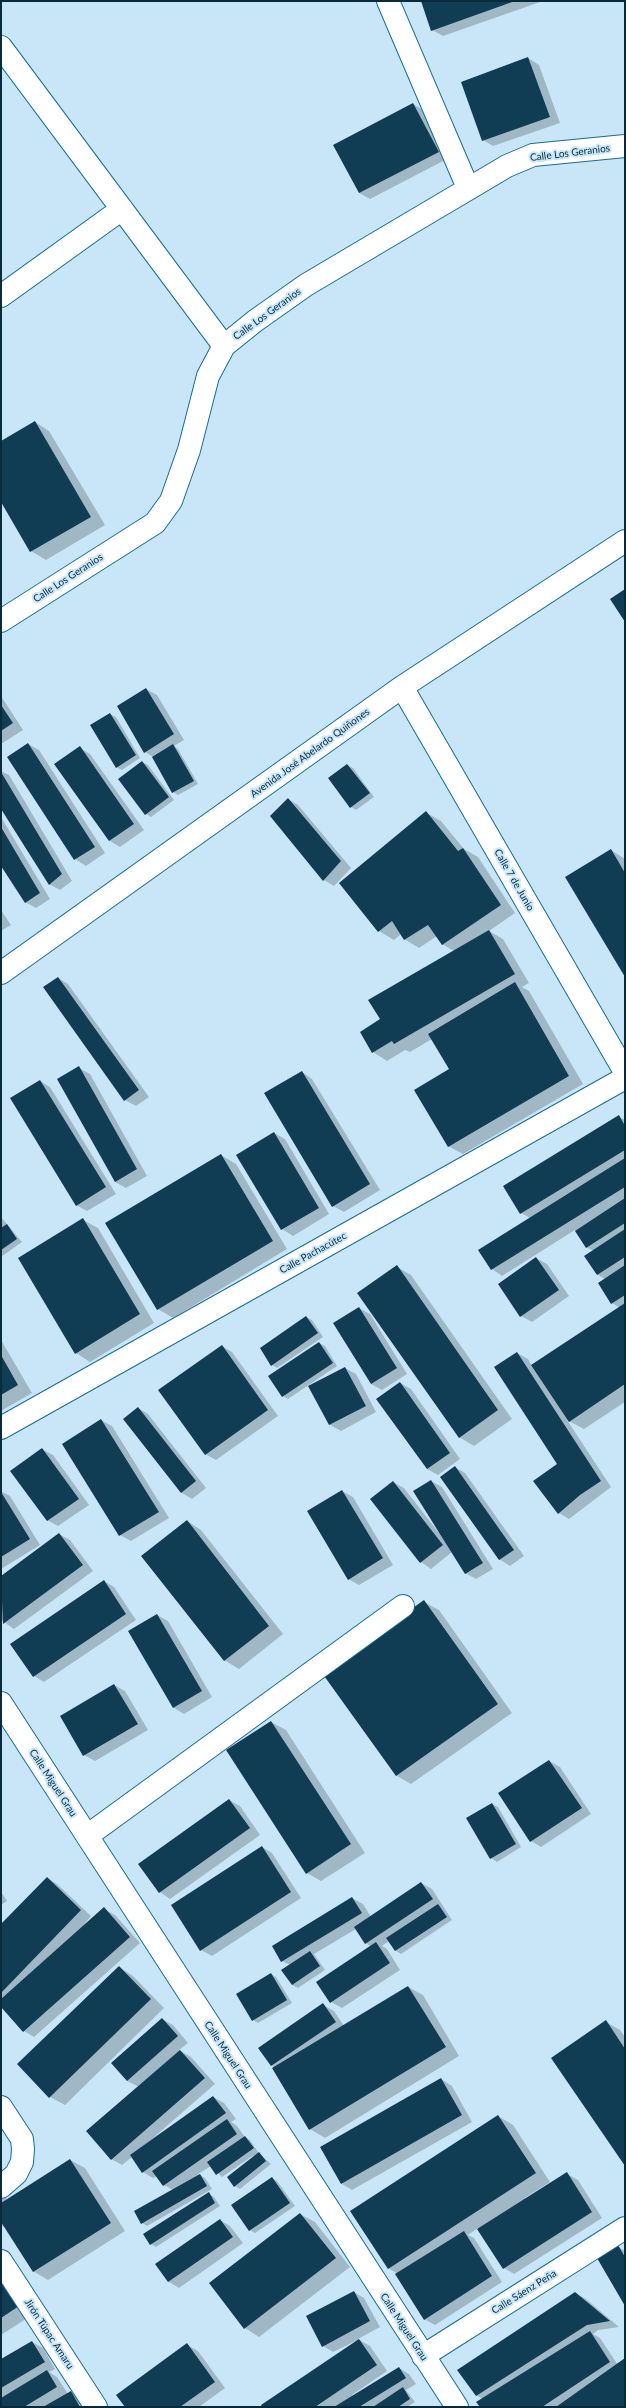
<!DOCTYPE html>
<html>
<head>
<meta charset="utf-8">
<style>
	body { margin:0 }
	#map { position:relative; width:626px; height:2408px; overflow:hidden; background:#c9e6f8; font-family:Lato,sans-serif }
	canvas { display:block }
	.frame { position:absolute; inset:0; border:2px solid #082b3c; pointer-events:none }
</style>
</head>
<body>
<div id="map">
<canvas width="626" height="2408"></canvas>
<div class="frame"></div>
</div>
<script>
const c = document.querySelector('canvas').getContext('2d');
c.lineJoin = 'round';
function fillPath(path, color) { c.fillStyle = color; c.fill(path, 'evenodd'); }
const poly = rows => new Path2D(rows.map(r => 'M' + r).join(''));
function strokePath(path, color, width, dash) { c.strokeStyle = color; c.lineWidth = width; c.lineCap = dash ? 'butt' : 'round'; c.setLineDash(dash || []); c.stroke(path); }
function write(font, color, halo, rows, align = 'center') {
  c.font = font + ' Lato,sans-serif'; c.lineWidth = 4; c.setLineDash([]); c.textBaseline = 'middle'; c.strokeStyle = halo; c.fillStyle = color; for (const [text, x, y, turn = 0] of rows) {
    c.save(); c.translate(x, y); c.rotate((+turn || 0) * Math.PI / 180); c.textAlign = isNaN(turn) ? turn : align; if (halo) c.strokeText(text, 0, 0); c.fillText(text, 0, 0); c.restore();
  }
}
const shadow = poly([
	[425,1,543,1,443,36,432,30],
	[528,58,539,65,560,123,493,146,483,140],
	[413,104,423,110,449,158,370,199,359,193],
	[35,422,49,431,105,525,46,560,31,551,1,500,1,442],
	[146,689,157,695,184,740,174,746,178,749,198,784,178,795,173,792,153,757,145,752],
	[1,696,23,730,1,744],
	[110,714,116,717,140,758,122,770,116,767],
	[28,744,39,750,105,853,86,866,75,859,9,757],
	[80,748,90,754,144,830,120,847,110,841,56,765],
	[142,762,148,765,174,800,151,817,146,814],
	[347,765,353,768,374,797,356,810,351,807],
	[1,771,9,775,72,881,60,890,49,884,1,808],
	[288,799,298,805,351,868,334,886,324,880],
	[427,813,441,821,464,849,478,857,515,913,489,931,503,939,529,983,522,987,529,991,583,1084,463,1154,448,1146,451,1070,432,1039,410,1052,405,1050,387,1061,373,1052,381,1020,454,951,442,944,437,936,419,948,404,939,401,934,394,940,379,931,340,883],
	[1,817,50,899,36,908,25,902,1,865],
	[611,850,625,859,625,976],
	[1,910,11,925,1,931],
	[58,978,68,984,149,1097,136,1106,125,1100],
	[79,1068,90,1074,147,1176,126,1188,115,1182],
	[302,1072,312,1079,380,1190,344,1212,333,1206],
	[40,1081,50,1087,116,1194,87,1211,76,1205],
	[619,1117,625,1120,625,1402,584,1429,567,1420,611,1487,569,1519,559,1513,558,1464,517,1353,528,1359,532,1366,620,1308,612,1303,605,1279,598,1275,594,1251,586,1247,575,1230,502,1276,492,1269,530,1218,521,1213],
	[274,1133,285,1139,329,1214,293,1236,282,1229,238,1155],
	[221,1155,236,1164,287,1249,173,1318,158,1309],
	[1,1217,22,1242,1,1257],
	[83,1220,98,1228,154,1323,90,1362,76,1353],
	[536,1258,547,1264,569,1296,532,1322,521,1316],
	[397,1267,411,1275,512,1419,474,1446,459,1437],
	[359,1308,370,1314,407,1374,382,1390,371,1384],
	[306,1317,312,1320,323,1337,277,1368,272,1365],
	[1,1340,32,1393,1,1411],
	[319,1343,325,1346,337,1366,288,1399,283,1396],
	[222,1346,232,1352,278,1416,216,1460,205,1454],
	[345,1368,356,1374,376,1412,341,1431,330,1425,310,1387],
	[400,1383,411,1389,460,1459,438,1475,427,1469],
	[138,1408,148,1414,206,1488,192,1499,182,1493,124,1419],
	[101,1420,112,1426,169,1518,131,1541,120,1535],
	[42,1449,53,1455,89,1505,58,1526,47,1520],
	[455,1467,465,1473,524,1556,510,1566,499,1559],
	[431,1481,442,1487,493,1569,476,1579,465,1573,452,1552,431,1569,421,1562,372,1499,393,1482,404,1488,439,1533],
	[1,1491,10,1496,40,1545,1,1569],
	[342,1491,353,1497,393,1565,359,1585,348,1579],
	[187,1521,201,1530,283,1634,239,1669,224,1660],
	[59,1534,70,1540,93,1571,14,1629,1,1620,1,1577],
	[104,1581,114,1587,136,1620,44,1682,34,1676],
	[424,1602,439,1610,512,1713,411,1784,397,1776,323,1673],
	[157,1615,168,1621,212,1697,184,1714,174,1708],
	[114,1685,125,1691,148,1730,95,1761,84,1755],
	[271,1722,286,1730,365,1853,321,1881,307,1873],
	[549,1761,560,1767,591,1814,541,1847,531,1841],
	[229,1800,240,1806,260,1835,170,1899,160,1892],
	[492,1804,498,1807,521,1847,497,1862,491,1858,467,1818],
	[262,1847,272,1853,301,1898,212,1956,201,1950],
	[47,1878,57,1884,91,1916,79,1931,104,1909,115,1915,140,1943,34,2037,24,2031,1,2005,1,1926],
	[421,1883,432,1889,452,1920,401,1954,396,1951,389,1941,382,1946,387,1949,400,1970,342,2008,331,2002,317,1982,371,1947,366,1943,356,1929,314,1954,325,1970,298,1988,292,1985,290,1965,282,1961,352,1898,363,1904,371,1917],
	[1,1892,7,1901,1,1905],
	[119,1967,133,1976,164,2008,65,2105,50,2097],
	[271,1974,276,1977,292,2003,258,2023,253,2020],
	[408,1987,423,1995,459,2056,325,2138,310,2129,275,2068,271,2065,323,2005,334,2011,344,2026],
	[162,2019,173,2025,188,2043,179,2050,191,2057,215,2084,153,2138,213,2097,224,2103,236,2119,231,2122,237,2126,245,2137,250,2140,258,2152,271,2164,240,2189,235,2186,254,2155,222,2177,211,2166,198,2174,205,2178,212,2189,147,2226,142,2223,173,2190,164,2185,157,2176,153,2178,143,2172,132,2157,122,2165,111,2159,139,2087,127,2081],
	[606,2022,620,2030,625,2037,625,2164],
	[441,2079,452,2086,472,2122,352,2190,342,2184],
	[498,2116,513,2125,550,2182,525,2198,526,2200,567,2174,578,2180,602,2218,514,2274,504,2268,478,2228,468,2235,474,2238,502,2282,435,2325,424,2319,398,2274,388,2268],
	[70,2160,85,2168,125,2231,48,2280,33,2271,1,2221,1,2204],
	[272,2178,277,2181,295,2206,255,2233,250,2230],
	[209,2194,214,2197,220,2206,156,2247,151,2244],
	[300,2214,315,2222,350,2267,259,2337,245,2328],
	[220,2220,230,2226,243,2243,179,2288,169,2282,157,2264],
	[618,2247,625,2251,625,2304],
	[1,2266,32,2315,1,2335],
	[354,2292,364,2298,380,2327,358,2339,370,2346,387,2371,352,2395,353,2396,399,2368,409,2374,416,2384,406,2390,415,2402,407,2407,263,2407,358,2340,333,2352,323,2346],
	[575,2293,586,2299,619,2327,598,2330,593,2334,600,2338,618,2365,625,2360,625,2407,481,2407,483,2399,477,2396,458,2370],
	[32,2342,43,2348,55,2369,49,2372,57,2377,68,2394,71,2392,82,2399,86,2407,1,2407,1,2360],
	[187,2345,198,2351,225,2388,199,2407,126,2407]
]);
const stream = poly([
	[1,2200,4,2219,1,2221]
]);
const building = poly([
	[421,1,515,1,431,31],
	[528,57,550,117,482,141,461,82],
	[413,103,439,152,359,193,333,145],
	[35,421,91,517,30,552,1,502,1,441],
	[625,589,625,622,610,599],
	[146,688,174,734,144,753,117,706],
	[1,705,13,723,1,731],
	[110,713,136,755,116,768,90,725],
	[28,743,95,847,74,860,7,757],
	[173,744,194,781,172,793,152,757],
	[80,746,134,824,109,841,54,764],
	[142,761,169,797,145,815,118,779],
	[347,764,370,793,350,808,328,778],
	[1,772,62,874,49,885,1,809],
	[288,798,341,861,323,881,270,816],
	[426,811,458,851,463,848,501,905,442,945,428,925,404,940,392,921,378,932,339,883],
	[1,827,40,893,25,903,1,866],
	[611,849,625,873,625,977,565,877],
	[489,930,515,974,394,1044,392,1041,372,1053,360,1032,380,1019,368,1000],
	[58,977,139,1090,124,1101,43,987],
	[515,982,569,1076,448,1147,414,1090,449,1069,428,1034],
	[79,1066,137,1169,115,1182,57,1079],
	[302,1071,370,1184,332,1207,264,1093],
	[40,1080,106,1187,76,1206,10,1098],
	[619,1115,625,1126,625,1150,520,1214,503,1186],
	[274,1132,319,1208,281,1230,236,1155],
	[221,1154,273,1241,157,1310,105,1223],
	[625,1158,625,1187,491,1270,478,1250],
	[625,1198,625,1223,586,1248,575,1231],
	[83,1218,140,1314,75,1354,18,1258],
	[7,1224,17,1239,1,1250,1,1228],
	[625,1229,625,1257,597,1275,584,1256],
	[536,1257,559,1290,520,1317,498,1284],
	[397,1265,498,1410,459,1438,357,1293],
	[625,1265,625,1295,611,1304,598,1283],
	[625,1303,625,1384,569,1422,531,1365],
	[359,1307,397,1368,371,1384,333,1323],
	[306,1316,318,1333,271,1366,260,1348],
	[319,1342,333,1363,282,1397,268,1376],
	[222,1345,268,1410,205,1455,158,1390],
	[517,1352,601,1481,580,1495,558,1514,533,1481,557,1464,494,1367],
	[1,1355,18,1385,1,1395],
	[345,1367,366,1406,329,1425,308,1386],
	[400,1382,450,1453,427,1469,376,1399],
	[138,1407,196,1481,181,1493,123,1419],
	[101,1419,159,1512,119,1536,62,1444],
	[42,1448,79,1499,47,1521,10,1471],
	[455,1466,514,1550,499,1560,440,1477],
	[431,1480,483,1563,465,1574,413,1491],
	[393,1481,443,1545,420,1563,370,1499],
	[342,1490,383,1558,348,1580,307,1511],
	[1,1492,30,1539,1,1557],
	[187,1520,269,1626,224,1661,141,1556],
	[59,1533,83,1565,3,1624,1,1576],
	[104,1580,126,1614,33,1677,10,1644],
	[424,1600,498,1704,396,1776,322,1673],
	[157,1614,202,1691,173,1708,128,1631],
	[114,1684,138,1724,83,1756,60,1716],
	[271,1721,351,1844,306,1874,226,1750],
	[549,1760,582,1808,530,1842,498,1793],
	[229,1799,250,1828,159,1893,138,1864],
	[492,1803,516,1844,490,1859,466,1818],
	[262,1846,291,1892,200,1951,171,1905],
	[47,1877,81,1910,1,1993,1,1924],
	[421,1882,433,1899,365,1944,354,1927],
	[352,1897,362,1913,281,1962,272,1946],
	[438,1904,447,1917,395,1951,386,1938],
	[104,1907,130,1937,23,2032,1,2007,1,1999],
	[376,1942,390,1963,330,2003,316,1982],
	[310,1951,320,1966,292,1985,281,1970],
	[119,1966,151,1999,49,2098,17,2064],
	[271,1973,287,2000,252,2021,236,1994],
	[408,1986,446,2047,309,2130,272,2068],
	[323,2003,336,2022,271,2066,258,2048],
	[162,2018,178,2036,127,2081,111,2063],
	[606,2020,625,2049,625,2166,551,2058],
	[180,2050,205,2078,111,2160,86,2131],
	[441,2078,462,2115,341,2184,320,2147],
	[213,2096,226,2113,142,2173,130,2155],
	[498,2115,536,2173,388,2269,350,2211],
	[227,2119,237,2134,163,2186,152,2171],
	[245,2136,254,2148,216,2175,207,2162],
	[259,2152,266,2161,234,2187,227,2177],
	[70,2159,111,2223,33,2272,1,2222,1,2203],
	[567,2172,592,2212,503,2269,477,2229],
	[200,2174,207,2186,141,2224,134,2211],
	[272,2177,290,2203,249,2231,231,2205],
	[209,2192,215,2203,150,2245,143,2234],
	[300,2213,336,2258,244,2329,209,2283],
	[220,2219,233,2237,168,2282,155,2264],
	[464,2231,492,2276,424,2320,395,2274],
	[618,2245,625,2257,625,2306,597,2258],
	[1,2279,19,2306,1,2318],
	[354,2291,370,2321,322,2347,306,2316],
	[575,2292,610,2321,587,2325,476,2396,457,2370],
	[590,2331,610,2362,542,2407,480,2407,476,2402],
	[359,2339,377,2365,315,2407,262,2407,261,2405],
	[32,2341,45,2362,1,2388,1,2359],
	[187,2343,215,2382,180,2407,125,2407,116,2395],
	[625,2358,625,2407,556,2407],
	[399,2367,406,2378,359,2407,334,2407],
	[47,2370,57,2387,24,2407,1,2407,1,2398],
	[403,2387,410,2399,398,2407,373,2407],
	[71,2391,80,2407,43,2407]
]);
const street = poly([
	[388,1,468,188],
	[1,47,224,346],
	[1,296,122,209],
	[1,621,155,523,171,501,189,450,208,376,224,346,255,321,306,285,507,166,533,155,625,146],
	[1,1428,625,1078],
	[1,1703,457,2407],
	[87,1836,403,1606],
	[1,2107,22,2139,23,2149,22,2162,16,2174,1,2187],
	[1,2261,96,2407],
	[423,2356,625,2228]
]);
const secondary = poly([
	[402,687,625,1072],
	[1,973,402,687,625,541]
]);
const streetNames = [
	["Calle Los Geranios",570,153,-7],
	["Calle Los Geranios",267,314,-36],
	["Calle Los Geranios",68,578,-33],
	["Avenida José Abelardo Quiñones",310,753,-36],
	["Calle 7 de Junio",514,880,60],
	["Calle Pachacútec",313,1253,-29],
	["Calle Miguel Grau",53,1783,57],
	["Calle Miguel Grau",228,2055,57],
	["Calle Sáenz Peña",524,2292,-32],
	["Calle Miguel Grau",404,2327,57],
	["Jirón Túpac Amaru",49,2334,57]
];
fillPath(shadow, '#0003');
strokePath(stream, '#b7a6ef', 11);
fillPath(building, '#103d54');
strokePath(street, '#166d95', 24);
strokePath(secondary, '#166d95', 24);
strokePath(street, '#fff', 22);
strokePath(secondary, '#fff', 22);
write('10px', '#082b3c', '#c9e6f8', streetNames);
</script>
</body>
</html>
